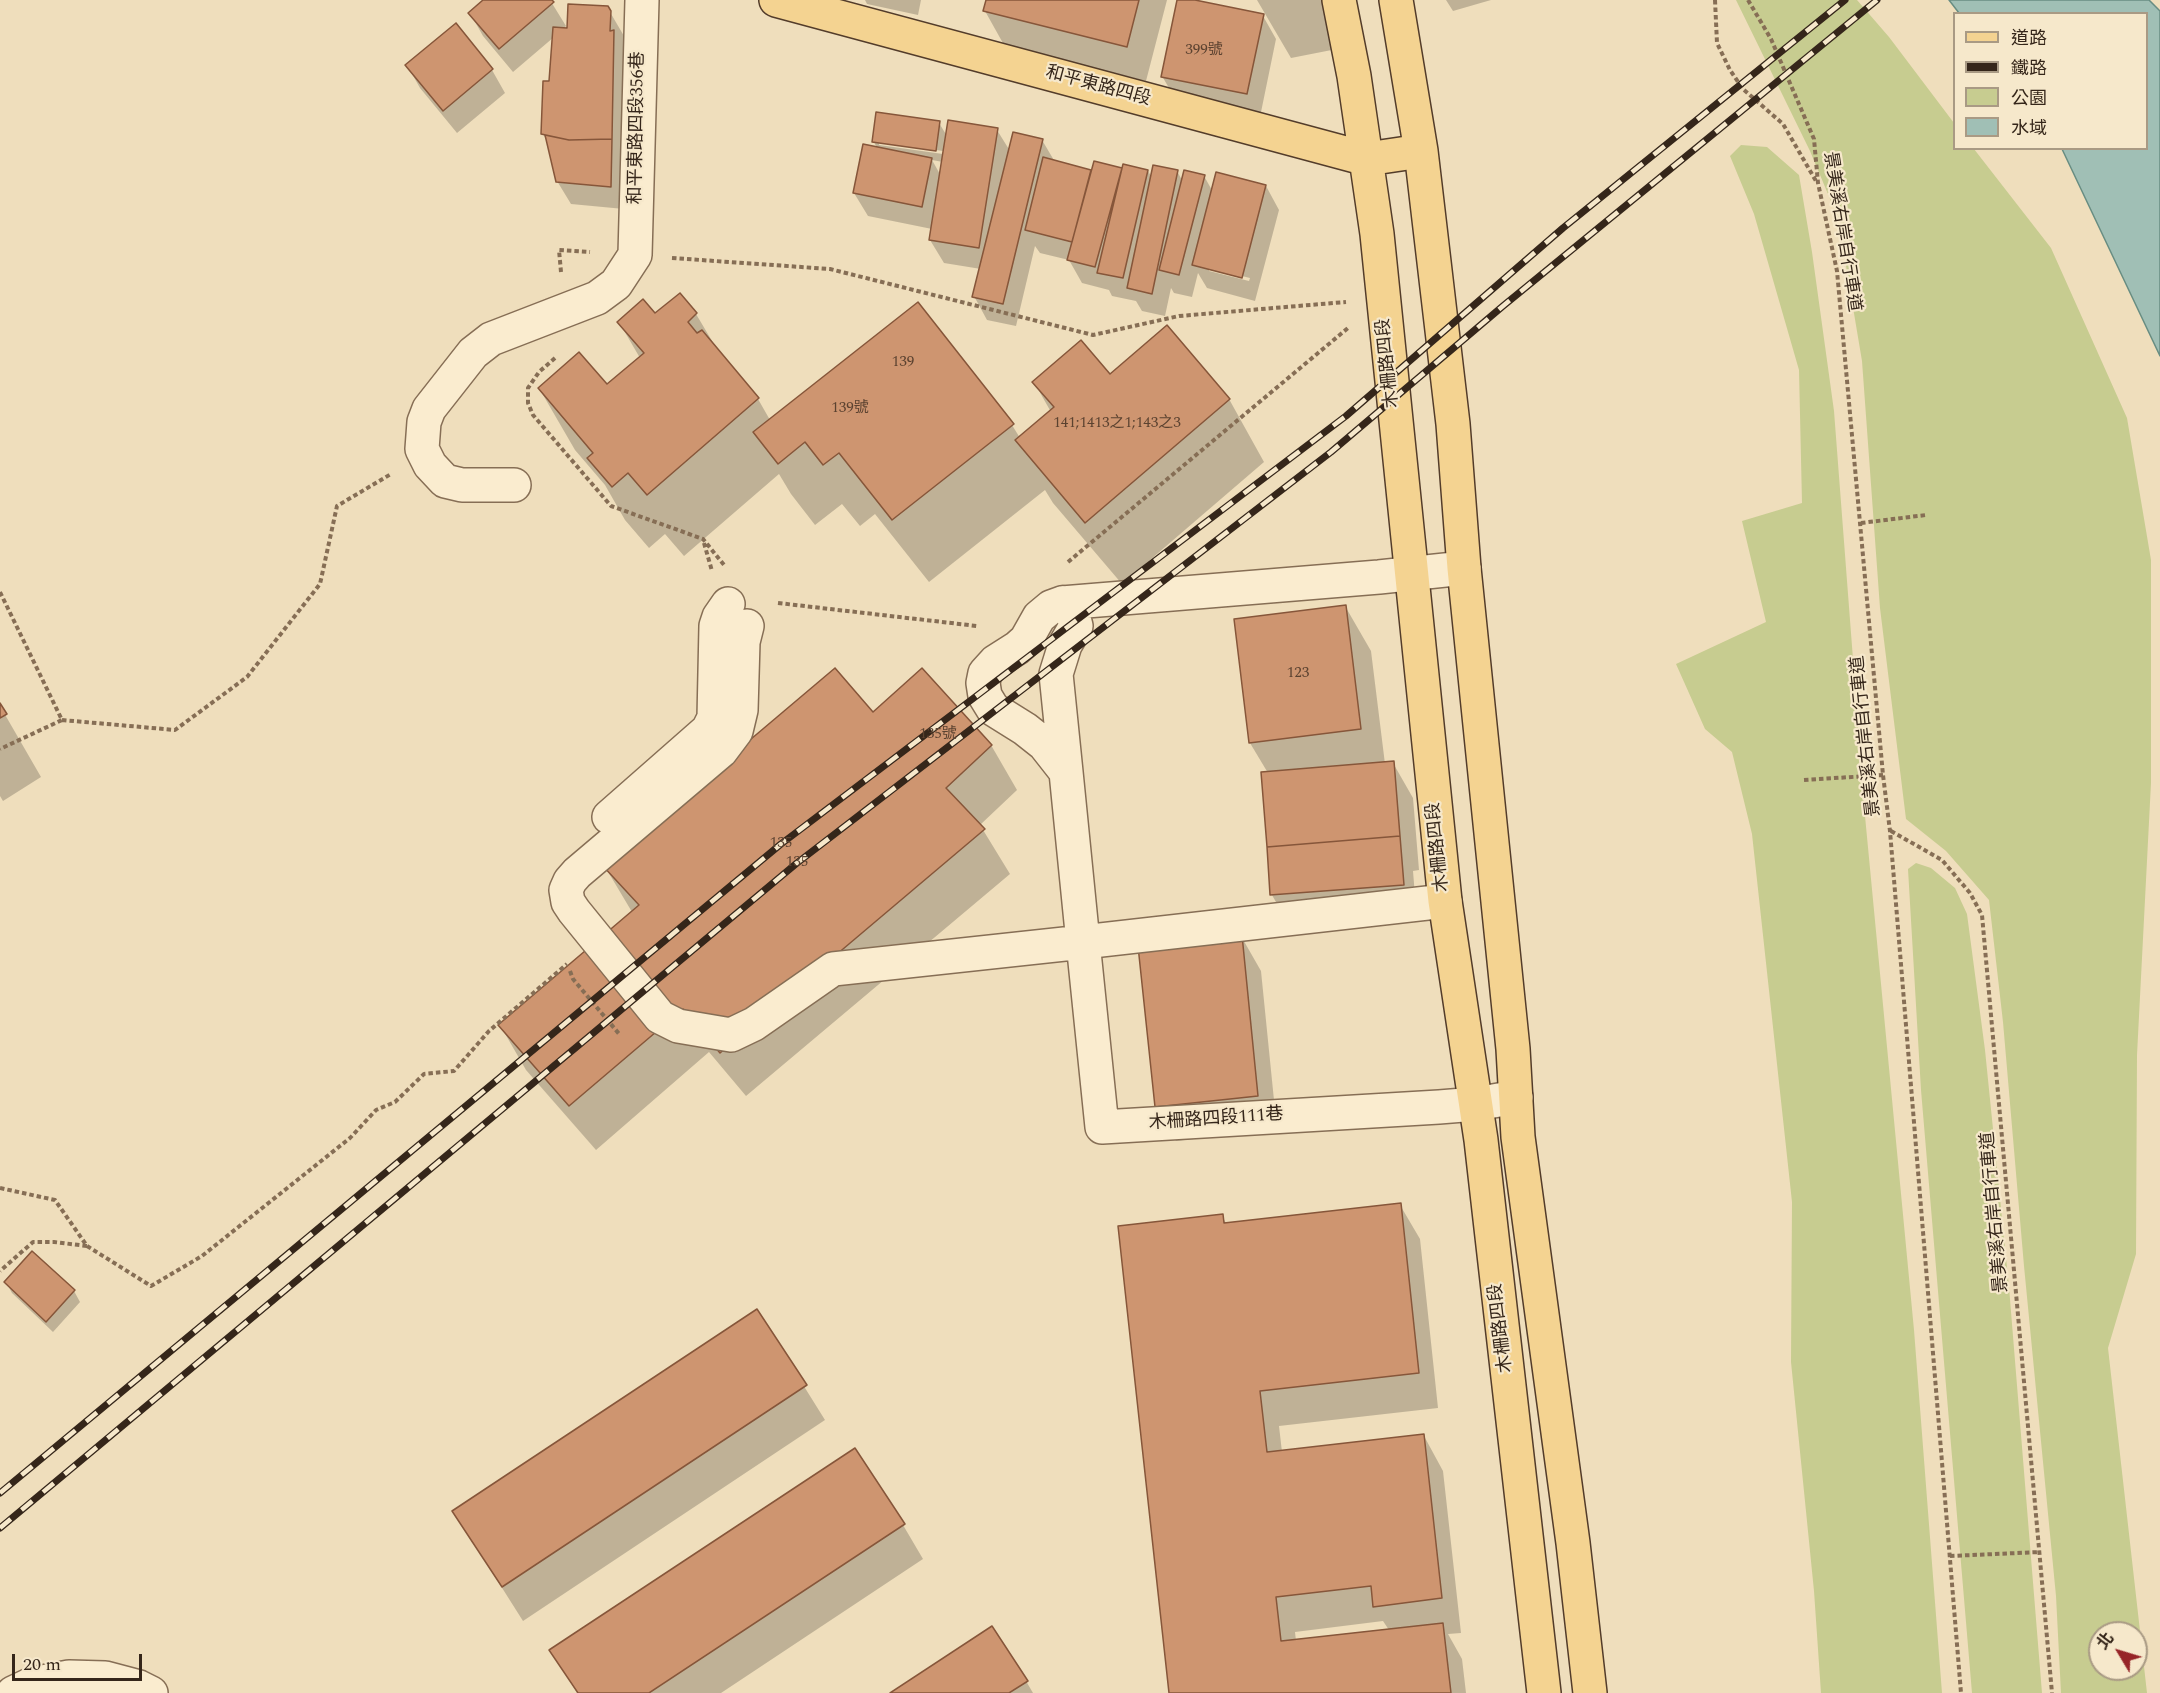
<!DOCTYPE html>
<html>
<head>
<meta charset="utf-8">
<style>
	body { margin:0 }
	#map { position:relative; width:2160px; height:1693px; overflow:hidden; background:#efdebc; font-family:Spectral,"Noto Sans TC",serif }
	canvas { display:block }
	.legend { position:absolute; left:1953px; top:12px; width:195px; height:138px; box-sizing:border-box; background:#f6e8cb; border:2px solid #a99a84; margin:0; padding:8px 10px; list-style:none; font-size:18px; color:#35261a }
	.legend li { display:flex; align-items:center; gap:12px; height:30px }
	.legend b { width:30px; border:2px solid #a99a84 }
	.north { position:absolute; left:2088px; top:1621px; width:60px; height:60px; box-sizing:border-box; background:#f6e8cb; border:2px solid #a99a84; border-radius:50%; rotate:308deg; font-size:16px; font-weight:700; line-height:24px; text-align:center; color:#35261a }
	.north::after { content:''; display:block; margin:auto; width:21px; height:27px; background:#962427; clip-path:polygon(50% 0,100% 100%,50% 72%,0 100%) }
	.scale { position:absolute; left:12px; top:1654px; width:130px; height:27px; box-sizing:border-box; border:3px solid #35261a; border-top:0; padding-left:8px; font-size:18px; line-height:21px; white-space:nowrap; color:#35261a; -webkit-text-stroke:4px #f6e8cb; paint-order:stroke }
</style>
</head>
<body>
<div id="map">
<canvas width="2160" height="1693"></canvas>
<ul class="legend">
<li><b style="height:8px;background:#f4d391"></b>道路</li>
<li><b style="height:8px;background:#35261a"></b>鐵路</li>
<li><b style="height:16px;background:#c7cc90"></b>公園</li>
<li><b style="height:16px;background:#a0bfb5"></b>水域</li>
</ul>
<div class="north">北</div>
<div class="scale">20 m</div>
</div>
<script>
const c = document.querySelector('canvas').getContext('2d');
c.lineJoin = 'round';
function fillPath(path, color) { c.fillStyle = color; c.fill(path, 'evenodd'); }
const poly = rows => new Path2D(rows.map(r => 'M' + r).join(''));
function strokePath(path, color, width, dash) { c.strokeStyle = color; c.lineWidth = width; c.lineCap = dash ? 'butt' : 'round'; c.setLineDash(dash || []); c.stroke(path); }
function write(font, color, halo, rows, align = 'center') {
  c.font = font + ' Spectral,"Noto Sans TC",serif'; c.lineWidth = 4.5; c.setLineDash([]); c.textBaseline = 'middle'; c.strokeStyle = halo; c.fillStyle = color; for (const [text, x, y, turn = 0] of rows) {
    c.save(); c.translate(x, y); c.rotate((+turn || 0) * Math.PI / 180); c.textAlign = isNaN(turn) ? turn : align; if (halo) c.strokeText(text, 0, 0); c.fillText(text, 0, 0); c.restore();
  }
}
const green = poly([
	[1736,0,1857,0,1889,37,1954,123,1954,148,1974,149,2051,248,2127,418,2151,560,2151,783,2137,1055,2136,1254,2108,1348,2147,1693,2061,1693,2056,1596,2024,1266,2003,1022,1989,900,1946,851,1906,819,1880,608,1862,361,1838,218,1810,151],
	[2100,1633,2136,1633,2136,1669,2100,1669],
	[1741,145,1767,147,1799,175,1812,252,1834,411,1865,816,1914,1330,1942,1693,1821,1693,1814,1591,1791,1362,1792,1202,1752,834,1732,752,1705,729,1676,664,1766,622,1742,521,1802,503,1799,370,1754,214,1730,156],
	[1916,863,1931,868,1955,888,1967,914,1985,1050,2009,1287,2042,1693,1972,1693,1921,1090,1908,869]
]);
const water = poly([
	[1949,0,2149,0,2160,11,2160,356,2062,149,2146,148,2146,14,1959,13,1949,0]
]);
const shadow = poly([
	[485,0,550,0,566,26,563,29,568,29,607,7,624,36,623,49,627,55,624,209,571,204,557,181,549,145,543,134,551,82,554,37,513,72,483,36,470,13],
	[865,0,921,0,918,15,867,4],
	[987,0,1167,0,1146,81,1004,45,985,11],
	[1178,0,1188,0,1263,16,1276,39,1260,117,1176,100,1162,76],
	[1257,0,1338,0,1347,47,1291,58],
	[1446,0,1491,0,1453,11],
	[456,25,492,70,505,93,457,133,420,88,407,65],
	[939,123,947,136,997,130,1010,151,1042,140,1055,162,1093,172,1095,162,1123,170,1148,171,1152,178,1177,171,1183,182,1204,176,1213,192,1266,186,1279,210,1255,301,1207,288,1198,273,1192,297,1174,293,1171,288,1165,316,1142,311,1136,301,1112,296,1109,290,1082,283,1069,260,1040,253,1035,246,1016,326,987,320,974,296,981,269,944,263,930,240,932,229,868,216,854,193,877,148,874,142],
	[879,142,943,151,943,154,879,145],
	[932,160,943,162,941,176],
	[1209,268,1250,278,1249,281,1209,271],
	[680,295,696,314,718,351,758,399,770,420,1012,425,1020,438,1051,412,1034,382,1110,377,1229,399,1264,462,1122,584,1053,503,1045,490,929,582,875,514,860,526,842,504,815,525,791,494,779,474,684,556,665,534,649,548,625,520,605,485,575,450,539,388,607,387,640,358,619,322,655,316],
	[1345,606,1371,651,1385,764,1393,763,1413,798,1419,870,1413,871,1416,908,1285,918,1272,895,1268,773,1250,743],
	[0,706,41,777,3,801,0,796],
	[873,714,991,745,1017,790,980,825,1010,874,746,1096,709,1052,596,1150,526,1070,500,1025,632,912,604,865],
	[1241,936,1261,971,1277,1130,1176,1141,1156,1106],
	[1400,1205,1420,1239,1438,1408,1279,1426,1282,1452,1424,1436,1443,1471,1461,1633,1448,1634,1462,1659,1466,1693,1171,1693,1222,1216,1227,1225],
	[1383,1621,1389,1630,1296,1641,1295,1632],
	[33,1253,74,1291,80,1302,53,1332,12,1293,6,1282],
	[757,1311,825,1420,523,1621,454,1512],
	[903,1525,923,1559,721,1693,577,1693,551,1650],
	[1026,1681,1033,1693,893,1693]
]);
const building = poly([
	[483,0,552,0,554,2,499,49,468,13,483,0],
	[986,0,1139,0,1127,47,983,11,986,0],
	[1177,0,1195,0,1264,14,1247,94,1161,77,1177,0],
	[568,4,608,6,611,11,610,31,614,30,612,139,569,140,541,134,543,81,549,81,553,27,567,28,568,4],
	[456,23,493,69,443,111,405,65,456,23],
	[876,112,940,121,936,151,872,142,876,112],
	[948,120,998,128,979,248,929,240,948,120],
	[1013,132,1043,139,1003,304,972,297,1013,132],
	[545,135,569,140,612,139,611,187,556,182,545,135],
	[863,144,932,158,922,207,853,193,863,144],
	[1043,157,1091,170,1072,242,1025,230,1043,157],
	[1094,161,1122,168,1095,267,1067,260,1094,161],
	[1123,164,1148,170,1123,278,1097,273,1123,164],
	[1153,165,1178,170,1152,294,1127,288,1153,165],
	[1184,170,1205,175,1179,275,1159,270,1184,170],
	[1216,172,1266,185,1242,278,1192,265,1216,172],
	[680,293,697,313,688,322,697,333,702,330,759,398,647,495,628,473,612,487,587,458,593,453,538,388,579,352,607,384,644,353,617,322,643,299,655,313,680,293],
	[918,302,1014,424,892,520,839,453,823,465,805,442,778,464,753,432,918,302],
	[1167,325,1230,399,1085,523,1015,440,1054,407,1032,382,1081,340,1110,374,1167,325],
	[1346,605,1361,729,1249,743,1234,619,1346,605],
	[835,668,873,712,922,668,992,745,946,788,985,829,720,1053,683,1009,569,1106,498,1025,639,905,602,865,835,668],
	[0,703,7,714,0,718,0,703],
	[1394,761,1400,836,1267,847,1261,772,1394,761],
	[1400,836,1404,885,1270,895,1267,847,1400,836],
	[1242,935,1258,1096,1155,1107,1138,946,1242,935],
	[1401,1203,1419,1373,1260,1391,1267,1452,1424,1434,1442,1598,1373,1607,1371,1586,1276,1597,1281,1641,1443,1623,1451,1693,1169,1693,1118,1226,1223,1214,1224,1223,1401,1203],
	[32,1251,75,1290,46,1322,4,1282,32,1251],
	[757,1309,807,1385,502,1587,452,1511,757,1309],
	[855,1448,905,1524,649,1693,578,1693,549,1650,855,1448],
	[992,1626,1028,1681,1009,1693,890,1693,992,1626]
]);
const path = poly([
	[1715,0,1717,43,1730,70,1743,89,1783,124,1816,181],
	[1748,0,1771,39,1814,139,1818,183,1837,271,1883,775,1890,831,1961,1693],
	[672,258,830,269,1093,335,1179,316,1346,302],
	[561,272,559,250,590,252],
	[555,358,539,372,528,388,528,403,533,415,611,506,703,539,724,565],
	[1861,523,1926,515],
	[704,543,712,571],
	[1068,562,1348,328],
	[0,592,62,720,0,749],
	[778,603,977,626],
	[62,720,175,730,247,677,320,584,337,506,391,474],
	[1804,780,1883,775],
	[1891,831,1942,860,1970,893,1982,915,2052,1693],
	[570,971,573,979,620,1035],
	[0,1188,55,1200,87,1246,54,1242,33,1242,0,1271],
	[87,1246,151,1286,202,1256,350,1138,376,1110,395,1102,424,1074,454,1071,489,1031,567,964],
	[1950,1556,2040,1552]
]);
const minor = poly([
	[514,485,462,485,445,481,430,465,422,449,424,422,429,409,473,353,491,339,597,298,616,284,635,255,642,0],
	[1062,603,1379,577,1464,568],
	[747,626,743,642,741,710,736,731,721,751,577,873,570,881,566,890,568,902,574,911,660,1017,678,1026,731,1035,754,1024,833,969,1083,942,1102,1127,1439,1107,1476,1104,1516,1097],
	[1066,772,1044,744,1025,729,993,709,985,696,983,683,985,673,995,662,1017,648,1026,640,1039,617,1051,607,1062,603,1072,611,1076,626,1065,645,1056,674,1066,772,1083,942,1445,901],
	[609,817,708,730,714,718,716,626,719,617,728,604],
	[13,1693,32,1684,69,1677,105,1678,139,1687,151,1693]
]);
const major = poly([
	[776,0,1367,159,1421,151],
	[1339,0,1354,76,1377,234,1445,901,1481,1140,1544,1693],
	[1396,0,1421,151,1453,424,1464,568,1513,1049,1518,1137,1573,1543,1590,1693]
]);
const rail = poly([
	[0,1493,781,844,1346,416,1563,228,1845,0],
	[0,1528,797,863,1331,452,1503,306,1877,0]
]);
const numberNames = [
	["399號",1204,51],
	["139",903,363],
	["139號",850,409],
	["141;1413之1;143之3",1117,424],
	["123",1298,674],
	["135號",938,735],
	["135",781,844],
	["135",797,863]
];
const streetNames = [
	["和平東路四段",1098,87,15],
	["和平東路四段356巷",638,128,-89],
	["景美溪右岸自行車道",1841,232,81],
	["木柵路四段",1389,363,-96],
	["景美溪右岸自行車道",1867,736,-96],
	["木柵路四段",1439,847,-96],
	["木柵路四段111巷",1216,1120,-4],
	["景美溪右岸自行車道",1996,1212,-95],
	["木柵路四段",1502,1328,-97]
];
fillPath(green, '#c7cc90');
fillPath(water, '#a0bfb5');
strokePath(water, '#688d82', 1.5);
fillPath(shadow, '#0003');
fillPath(building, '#ce9570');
strokePath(building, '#86563a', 1.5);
strokePath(minor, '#866e55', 36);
strokePath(major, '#533c2a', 36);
strokePath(path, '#866e55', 4, [4.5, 3]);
strokePath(minor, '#faeccf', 33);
strokePath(major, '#f4d391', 33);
strokePath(rail, '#35261a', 7);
strokePath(rail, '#f6e8cb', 4.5, [14]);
write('15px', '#5b4230', null, numberNames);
write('18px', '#35261a', '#f6e8cb', streetNames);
</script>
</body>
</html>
